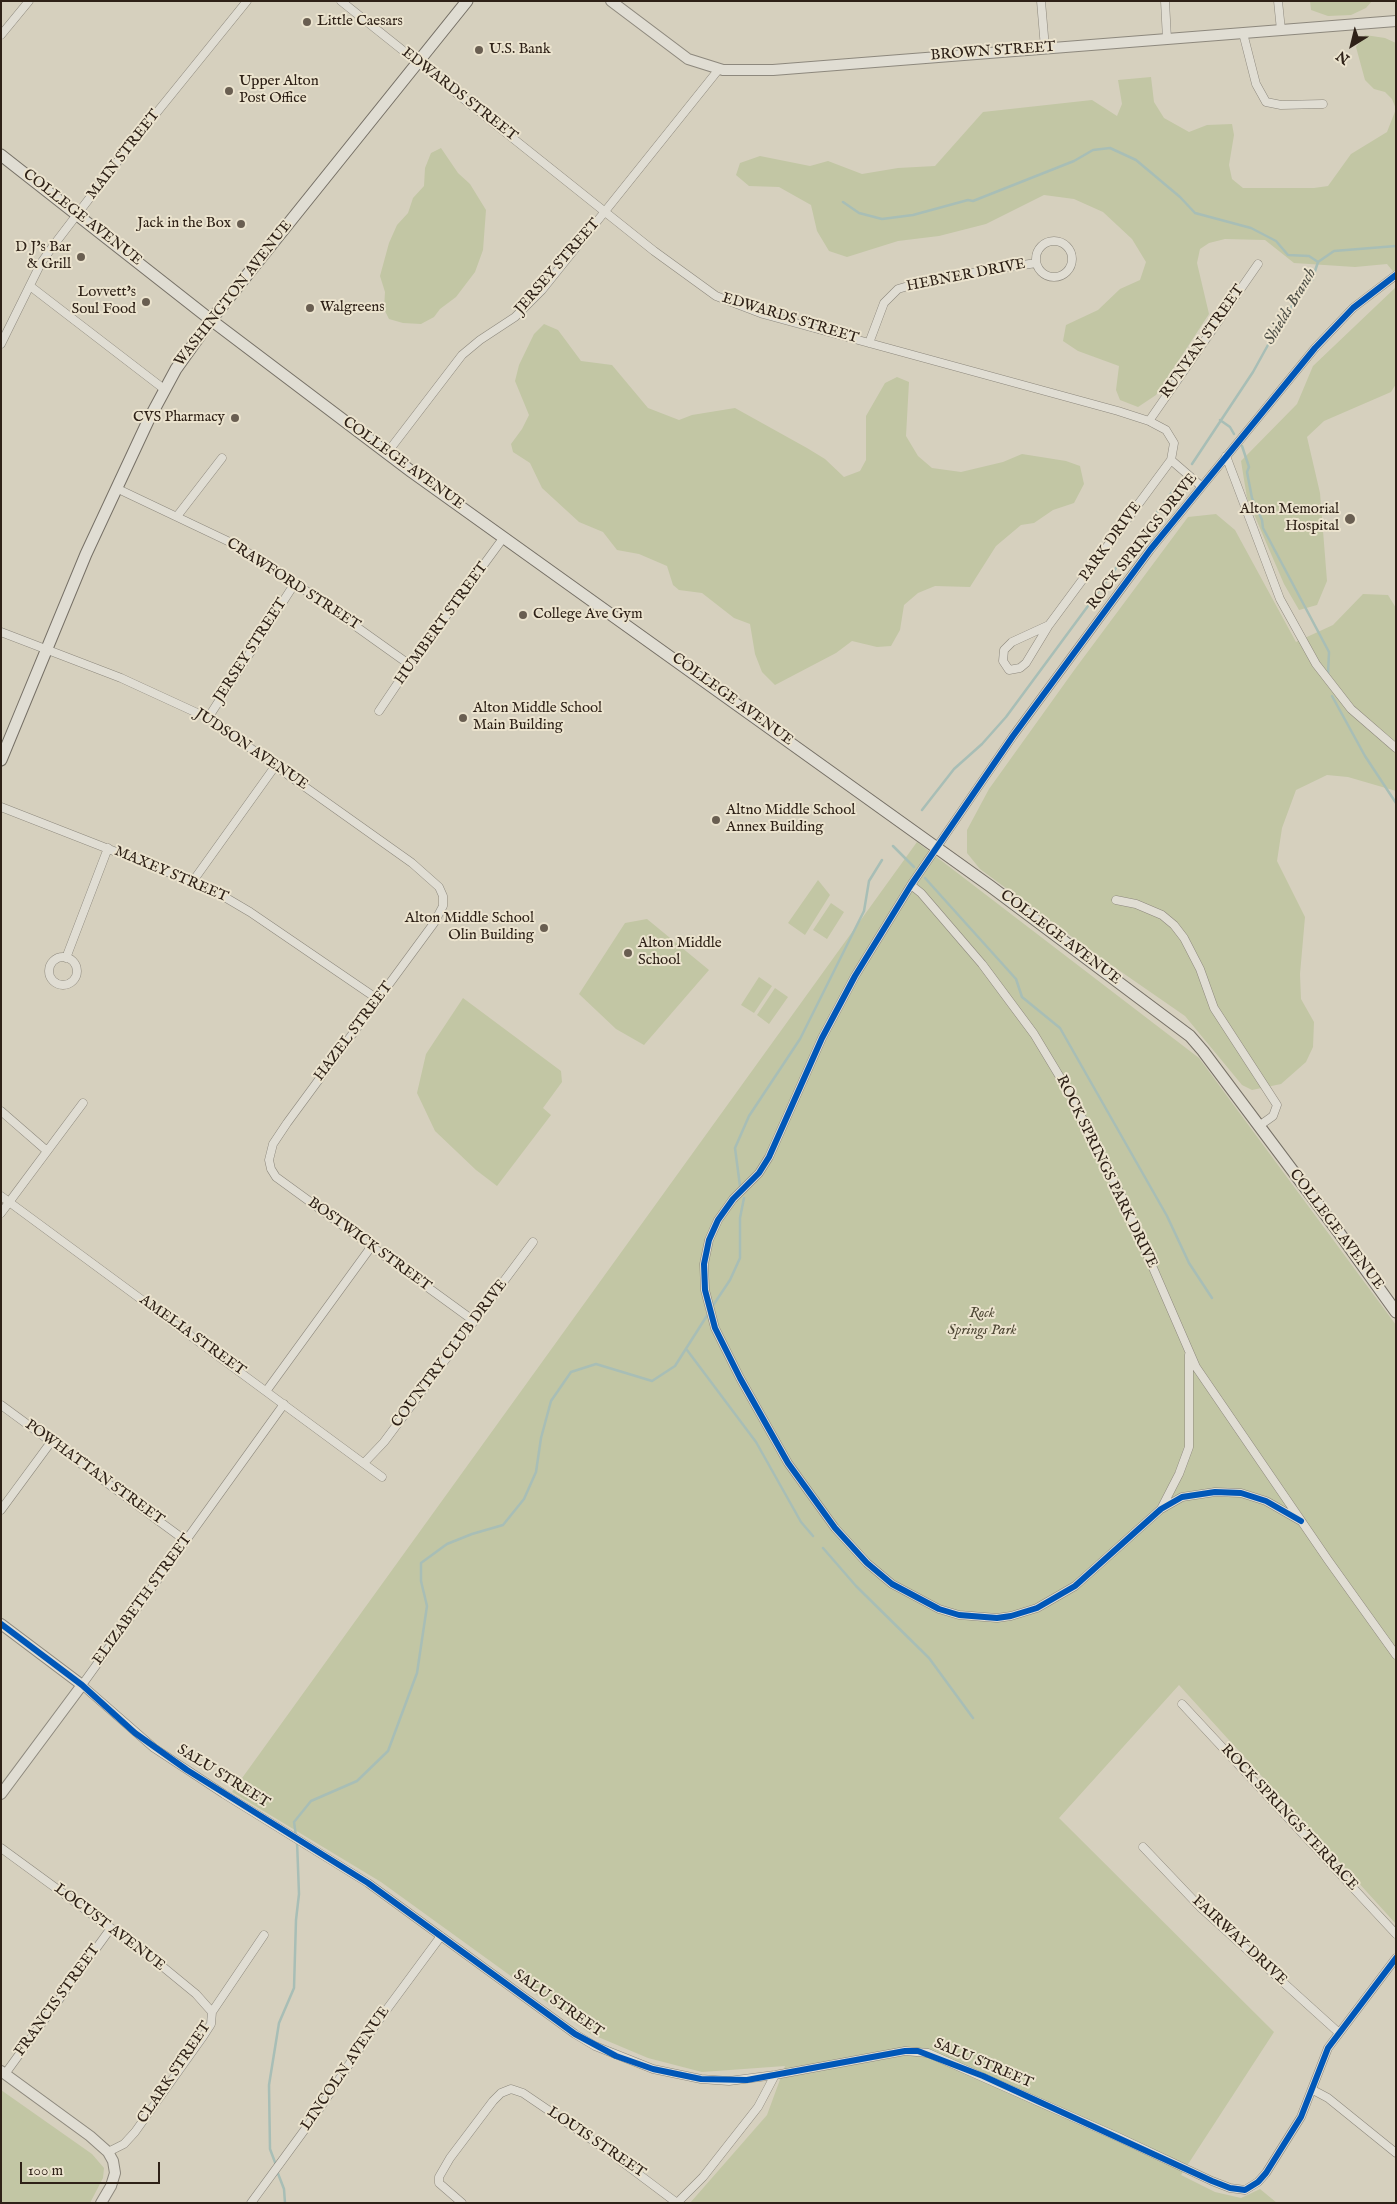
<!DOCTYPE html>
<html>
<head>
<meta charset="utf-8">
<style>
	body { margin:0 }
	#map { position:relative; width:1397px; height:2204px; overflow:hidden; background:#d6d0be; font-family:"IM FELL English",serif }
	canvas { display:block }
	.frame { position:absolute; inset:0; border:2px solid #2e2117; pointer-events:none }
	.north { position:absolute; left:1327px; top:20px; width:50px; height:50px; -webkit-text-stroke:4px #ebe3ce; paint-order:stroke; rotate:216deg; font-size:14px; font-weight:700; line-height:20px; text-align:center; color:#2e2117 }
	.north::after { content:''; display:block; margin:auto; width:18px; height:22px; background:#2e2117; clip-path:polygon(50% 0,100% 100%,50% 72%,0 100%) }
	.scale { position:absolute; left:20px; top:2162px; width:140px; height:22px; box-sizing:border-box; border:2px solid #2e2117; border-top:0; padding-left:6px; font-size:15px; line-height:18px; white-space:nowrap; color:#2e2117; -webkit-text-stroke:4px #ebe3ce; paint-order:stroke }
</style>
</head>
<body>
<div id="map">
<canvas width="1397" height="2204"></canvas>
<div class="frame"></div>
<div class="north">N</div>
<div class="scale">100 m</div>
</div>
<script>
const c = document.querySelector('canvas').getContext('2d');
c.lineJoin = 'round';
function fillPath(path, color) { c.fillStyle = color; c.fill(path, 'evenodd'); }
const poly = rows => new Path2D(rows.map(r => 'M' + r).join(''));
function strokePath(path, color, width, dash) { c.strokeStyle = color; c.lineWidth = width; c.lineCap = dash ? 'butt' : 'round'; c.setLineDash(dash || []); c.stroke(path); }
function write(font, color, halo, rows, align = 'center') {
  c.font = font + ' "IM FELL English",serif'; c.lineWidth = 4; c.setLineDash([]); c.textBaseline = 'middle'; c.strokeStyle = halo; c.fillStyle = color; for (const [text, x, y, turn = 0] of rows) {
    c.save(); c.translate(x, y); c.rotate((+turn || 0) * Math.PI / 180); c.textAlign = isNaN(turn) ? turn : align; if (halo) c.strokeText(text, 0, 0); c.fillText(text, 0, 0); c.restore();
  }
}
const green = poly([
	[1310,1,1372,1,1366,8,1351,15,1328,16,1311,10],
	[1365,35,1385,38,1396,43,1396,275,1387,264,1355,267,1294,263,1265,240,1225,239,1209,243,1200,249,1197,263,1209,314,1156,395,1138,407,1120,400,1116,390,1119,366,1078,351,1063,341,1066,325,1098,310,1120,289,1140,280,1146,262,1132,239,1103,212,1074,199,1044,195,986,224,939,236,898,241,847,257,829,251,817,231,811,205,779,187,749,186,736,175,740,163,760,156,810,166,828,161,862,174,898,168,935,166,983,112,1092,100,1117,116,1122,104,1118,80,1151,77,1154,102,1164,118,1189,132,1207,125,1232,124,1234,135,1229,165,1232,179,1243,188,1314,188,1328,186,1351,154,1387,132,1396,109,1392,99,1385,92,1374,89,1365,80,1356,47],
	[441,148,458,173,470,184,486,210,483,250,475,272,456,297,440,309,434,317,421,324,403,323,389,319,384,309,385,292,380,276,389,243,397,225,408,213,413,198,424,186,425,168,431,153],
	[1396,287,1396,384,1391,392,1324,421,1307,437,1320,493,1327,581,1317,605,1299,610,1284,584,1247,498,1241,461,1297,404,1313,366],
	[544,324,558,330,581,361,612,365,648,408,679,420,692,415,735,408,807,448,825,459,844,477,860,471,866,460,866,416,885,383,897,377,909,382,906,436,918,456,932,468,961,472,1003,462,1022,454,1066,461,1080,466,1084,484,1074,503,1053,510,1034,523,1021,525,996,546,970,587,935,586,918,593,904,605,900,630,891,646,877,647,852,641,836,653,775,685,762,672,755,654,750,624,734,618,702,593,679,590,673,585,667,566,639,554,617,550,603,532,579,522,542,488,530,463,513,452,511,444,522,429,529,415,515,381,519,365,534,334],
	[1216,514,1235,530,1296,642,1333,625,1363,594,1388,595,1396,608,1396,791,1348,777,1327,775,1296,790,1282,828,1277,861,1305,917,1300,974,1301,999,1314,1022,1313,1047,1306,1062,1281,1084,1252,1090,1242,1085,1185,1016,1094,953,980,869,967,853,967,830,989,789,1075,669,1188,517],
	[917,842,1199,1058,1396,1325,1396,1924,1179,1685,1059,1818,1274,2032,1181,2175,1215,2192,1241,2198,1260,2189,1277,2203,690,2203,767,2115,785,2066,702,2072,648,2058,591,2034,381,1882,232,1792],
	[818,880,830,895,805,935,788,923],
	[831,903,844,912,827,939,813,930],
	[647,919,709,970,644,1045,616,1029,579,994,625,923],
	[759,977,772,986,754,1013,741,1005],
	[775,988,788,997,769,1024,757,1015],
	[463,998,561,1071,562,1082,543,1108,551,1115,497,1186,476,1170,435,1131,417,1093,426,1054],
	[1,2090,92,2154,104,2168,103,2178,90,2203,1,2203]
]);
const stream = poly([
	[843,202,859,213,882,219,913,215,968,200,973,201,1074,161,1093,150,1110,148,1136,160,1180,197,1195,213,1251,228,1276,241,1288,255,1309,256,1318,262],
	[1220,420,1230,427,1234,434],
	[1242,446,1249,467,1247,472,1252,498,1262,520,1263,528,1329,652,1328,675],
	[1192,464,1253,372,1284,316,1312,280,1318,262,1334,251,1396,246],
	[1332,696,1365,756,1396,803],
	[922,810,954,769,982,744,1006,717,1178,484],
	[893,846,914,867],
	[925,878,1016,979,1022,997,1060,1028,1167,1216,1189,1263,1212,1298],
	[740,1186,735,1148,749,1116,800,1039,864,911,869,881,882,860],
	[712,1307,730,1280,740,1258,740,1218,744,1198],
	[687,1350,756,1442,801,1522,813,1536],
	[823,1548,856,1586,929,1658,973,1718],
	[296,1836,294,1822,311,1801,357,1781,388,1751,417,1673,427,1606,421,1581,421,1563,447,1544,472,1534,503,1525,524,1499,536,1472,541,1438,551,1401,571,1372,596,1364,652,1381,675,1366,708,1314],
	[276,2165,270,2149,269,2085,279,2023,294,1988,296,1920,299,1894,297,1841],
	[277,2171,284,2189,285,2203]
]);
const minor = poly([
	[341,1,654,251,716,296,763,314,1118,411,1149,421,1166,430,1174,443,1171,460,1049,625,1012,642,1004,650,1003,661,1009,670,1020,668,1026,663,1049,625],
	[1041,1,1045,48],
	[1165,1,1167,39],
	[1278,1,1281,30],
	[1243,33,1256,84,1266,102,1281,105,1323,104],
	[1,35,29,1],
	'1036 259a18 18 0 1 1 36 0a18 18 0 1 1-36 0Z',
	[30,286,164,389],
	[869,343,884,303,898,289,932,279,1036,263],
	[1,344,41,263,53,246,124,153,247,1],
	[1149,421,1258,264],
	[387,453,462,355,480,340,515,317,542,290,719,69],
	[1226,456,1280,599,1316,664,1351,709,1396,748],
	[1171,460,1201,486],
	[116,488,236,545,295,583,410,665],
	[178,515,222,458],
	[1,632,121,678,208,718,412,863,439,887,443,896,443,906,434,923,287,1123,273,1144,269,1160,271,1169,276,1177,474,1321],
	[379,711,410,665,504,537],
	[208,718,295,583],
	[1,807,211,889,250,912,379,1000],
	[193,881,276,765],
	[911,885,921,893,982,964,1034,1034,1069,1092,1124,1201,1196,1367,1328,1560,1396,1655],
	[1116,900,1136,904,1162,915,1174,925,1184,938,1200,969,1214,1008,1277,1105,1273,1116,1259,1126],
	'49 971a14 14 0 1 1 28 0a14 14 0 1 1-28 0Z',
	[66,958,108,848],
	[1,1111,47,1151],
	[1,1196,382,1477],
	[1,1213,83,1103],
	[267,1390,371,1247],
	[284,1404,82,1685,154,1748,224,1794,368,1883,575,2034,595,2046,653,2069,701,2079,729,2081,775,2075,905,2051,928,2053,1118,2137,1212,2181,1230,2188,1245,2190,1258,2182,1266,2173,1301,2117,1328,2048,1396,1958],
	[1,1405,186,1541],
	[364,1463,384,1442,533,1242],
	[1161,1509,1179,1474,1189,1447,1189,1355],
	[1,1510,51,1442],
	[1301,1521,1266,1501,1241,1493,1215,1492,1182,1497,1161,1509,1075,1586,1037,1608,1011,1616,997,1618,959,1615,939,1609,892,1584,867,1563,835,1528,788,1463,740,1378,715,1328,705,1290,704,1264,709,1240,718,1220,733,1199,759,1173,769,1157,822,1038,855,976,911,885,1013,736,1150,550,1315,348,1353,308,1396,275],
	[1182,1704,1396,1934],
	[1143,1847,1201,1908,1338,2032],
	[1,1848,157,1962,196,1994,212,2012],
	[5,2074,111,1928],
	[1313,2090,1328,2098,1396,2153],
	[108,2152,124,2144,135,2132,202,2038,211,2024,212,2012,264,1935],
	[251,2203,314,2117,376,2024,441,1936],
	[462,2203,439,2183,439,2177,450,2158,493,2101,501,2093,511,2089,523,2093,601,2146,677,2203],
	[677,2203,703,2177,758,2107,775,2075]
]);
const tertiary = poly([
	[611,1,688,59,723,70,773,70,1396,21],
	[1,1624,82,1685,1,1794],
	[1,2071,90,2136,108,2152,113,2161,115,2173,111,2186,101,2203]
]);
const secondary = poly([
	[1,155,211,320,412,472,990,886,1190,1036,1203,1051,1340,1234,1396,1312],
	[1,760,86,554,148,421,176,369,211,320,467,1]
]);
const cycleway = poly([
	[1301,1521,1266,1501,1241,1493,1215,1492,1182,1497,1161,1509,1075,1586,1037,1608,1011,1616,997,1618,959,1615,939,1609,892,1584,867,1563,835,1528,788,1463,740,1378,715,1328,705,1290,704,1264,709,1240,718,1220,733,1199,759,1173,769,1157,822,1038,855,976,911,885,1013,736,1150,550,1315,348,1353,308,1396,275],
	[1,1624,82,1685,135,1733,187,1770,368,1883,575,2034,616,2056,653,2069,701,2079,747,2080,905,2051,918,2051,983,2076,1212,2181,1230,2188,1245,2190,1258,2182,1266,2173,1301,2117,1328,2048,1396,1958]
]);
const markers = [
	[307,22,5,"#695e51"],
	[479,50,5,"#695e51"],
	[229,91,5,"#695e51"],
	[241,224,5,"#695e51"],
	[81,257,5,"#695e51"],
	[146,302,5,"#695e51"],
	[310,308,5,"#695e51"],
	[235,418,5,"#695e51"],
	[1350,519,6,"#695e51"],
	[523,615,5,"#695e51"],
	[463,718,5,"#695e51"],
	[716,820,5,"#695e51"],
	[544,928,5,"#695e51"],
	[628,953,5,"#695e51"]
];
const poiNames = [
	["Little Caesars",317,22],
	["U.S. Bank",489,50],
	["Upper Alton",239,82],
	["Post Office",239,99],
	["Jack in the Box",231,224,"right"],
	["D J's Bar",71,248,"right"],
	["& Grill",71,265,"right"],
	["Lovvett's",136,293,"right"],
	["Soul Food",136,310,"right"],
	["Walgreens",320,308],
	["CVS Pharmacy",225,418,"right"],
	["Alton Memorial",1339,510,"right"],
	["Hospital",1339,527,"right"],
	["College Ave Gym",533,615],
	["Alton Middle School",473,709],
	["Main Building",473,726],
	["Altno Middle School",726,811],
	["Annex Building",726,828],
	["Alton Middle School",534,919,"right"],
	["Olin Building",534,936,"right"],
	["Alton Middle",638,944],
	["School",638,961]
];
const streetNames = [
	["BROWN STREET",993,52,-4],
	["EDWARDS STREET",459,95,38],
	["MAIN STREET",124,155,-52],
	["COLLEGE AVENUE",82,218,38],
	["JERSEY STREET",558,267,-49],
	["HEBNER DRIVE",966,276,-11],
	["WASHINGTON AVENUE",234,294,-52],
	["EDWARDS STREET",790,319,17],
	["RUNYAN STREET",1203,342,-55],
	["COLLEGE AVENUE",403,464,36],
	["PARK DRIVE",1111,542,-54],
	["ROCK SPRINGS DRIVE",1143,542,-52],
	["CRAWFORD STREET",293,585,33],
	["HUMBERT STREET",442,624,-54],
	["JERSEY STREET",251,651,-57],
	["COLLEGE AVENUE",732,700,36],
	["JUDSON AVENUE",251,750,34],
	["MAXEY STREET",171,875,23],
	["COLLEGE AVENUE",1060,938,37],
	["HAZEL STREET",354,1032,-53],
	["ROCK SPRINGS PARK DRIVE",1106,1172,64],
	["COLLEGE AVENUE",1336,1230,53],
	["BOSTWICK STREET",369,1245,36],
	["AMELIA STREET",192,1336,36],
	["COUNTRY CLUB DRIVE",450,1354,-53],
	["POWHATTAN STREET",94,1473,36],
	["ELIZABETH STREET",143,1600,-54],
	["SALU STREET",223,1777,32],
	["ROCK SPRINGS TERRACE",1289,1818,47],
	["LOCUST AVENUE",109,1928,37],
	["FAIRWAY DRIVE",1239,1941,43],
	["FRANCIS STREET",58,2001,-54],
	["SALU STREET",558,2004,35],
	["SALU STREET",983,2064,23],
	["LINCOLN AVENUE",346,2069,-56],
	["CLARK STREET",175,2073,-56],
	["LOUIS STREET",596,2143,34]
];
const parkNames = [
	["Rock",982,1314],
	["Springs Park",982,1331]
];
const waterNames = [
	["Shields Branch",1291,307,-59]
];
fillPath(green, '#c2c6a4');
strokePath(stream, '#a8beb6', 2.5);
strokePath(minor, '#8d887d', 9);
strokePath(tertiary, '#8d887d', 12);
strokePath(secondary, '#767066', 13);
strokePath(minor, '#e0ddd3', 8);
strokePath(tertiary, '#e0ddd3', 10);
strokePath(secondary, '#e0ddd3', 11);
strokePath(cycleway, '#0057b8', 6);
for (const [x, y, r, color] of markers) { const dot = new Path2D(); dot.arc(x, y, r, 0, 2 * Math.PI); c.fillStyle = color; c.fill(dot); strokePath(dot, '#ebe3ce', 2); }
write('15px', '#2e2117', '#ebe3ce', poiNames, 'left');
write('15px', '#2e2117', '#ebe3ce', streetNames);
write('italic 15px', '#4f4835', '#ebe3ce', parkNames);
write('italic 16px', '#4d4e46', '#ebe3ce', waterNames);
</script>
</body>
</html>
